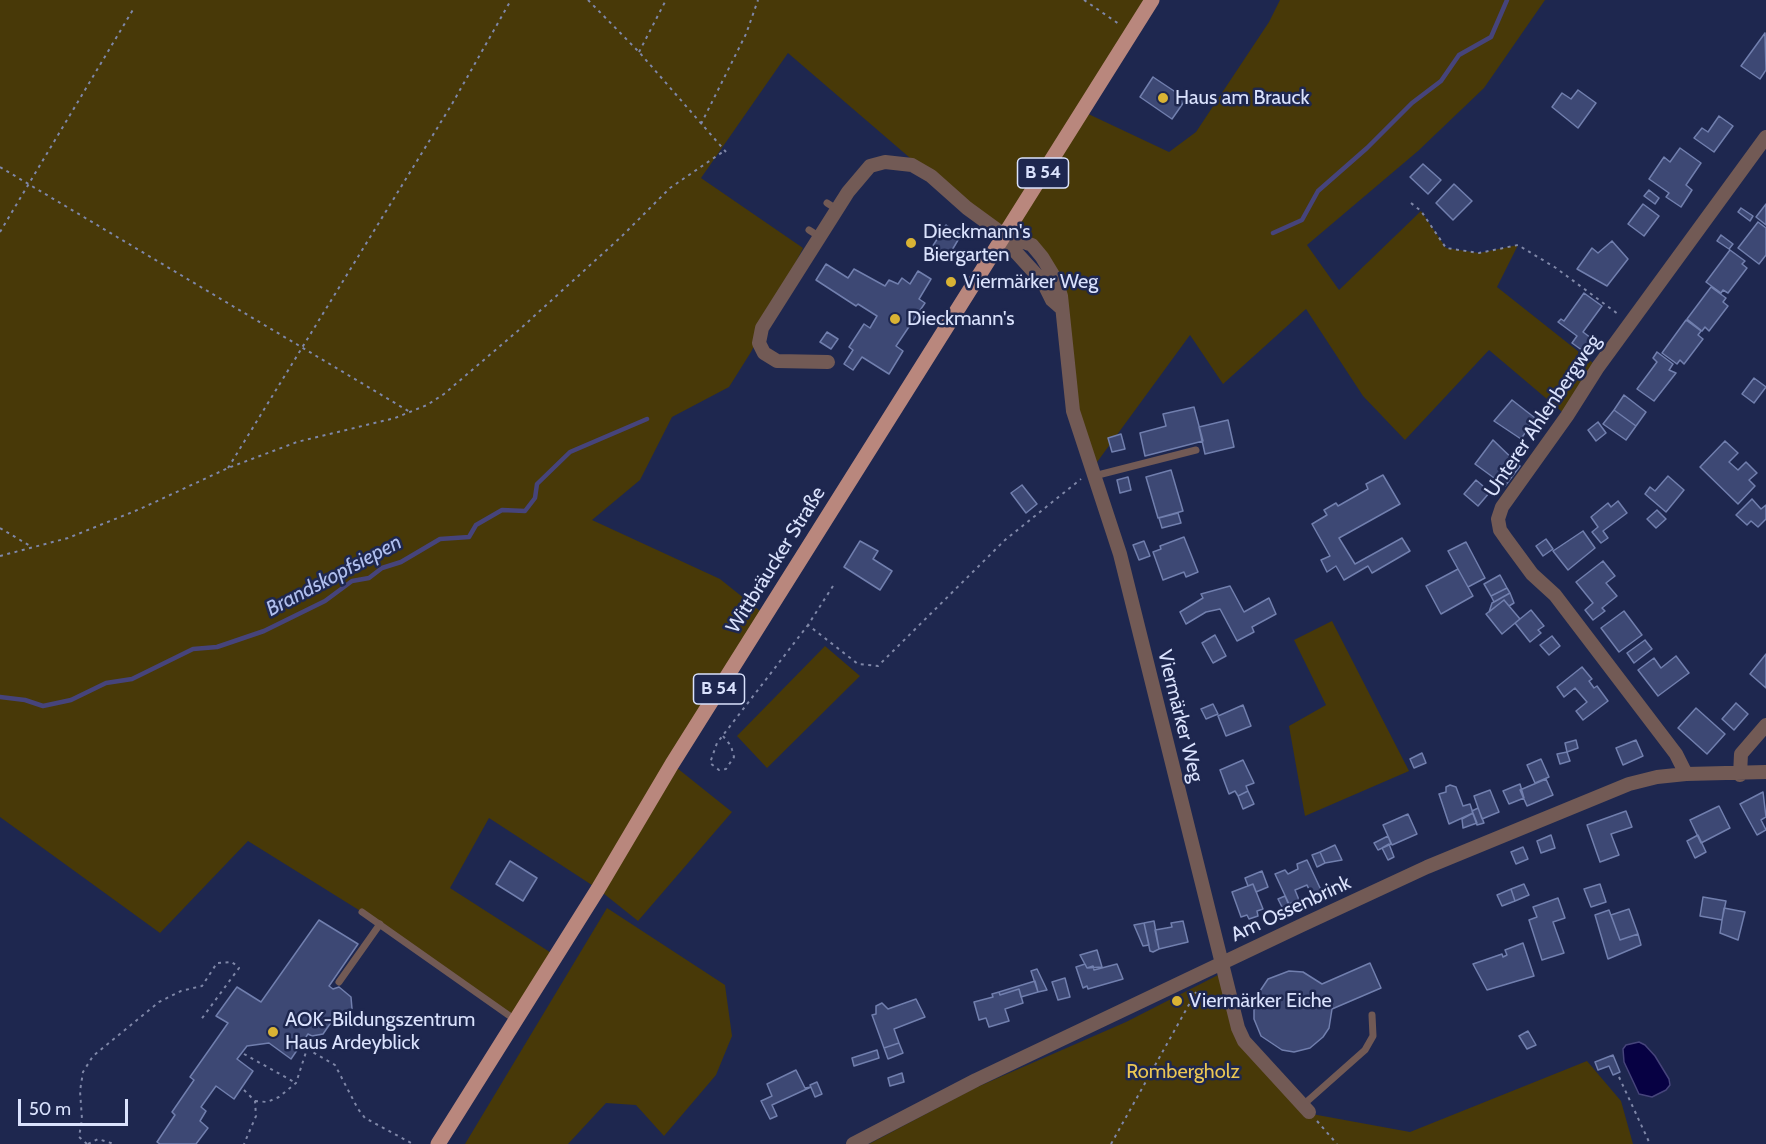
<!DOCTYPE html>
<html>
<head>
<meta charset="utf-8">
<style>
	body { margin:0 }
	#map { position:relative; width:1766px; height:1144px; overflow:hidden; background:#1e274f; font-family:Cabin,sans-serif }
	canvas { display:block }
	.scale { position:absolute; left:18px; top:1099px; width:110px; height:27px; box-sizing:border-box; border:3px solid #dae2fd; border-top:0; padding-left:8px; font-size:18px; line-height:21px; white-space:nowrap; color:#dae2fd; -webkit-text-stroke:4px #1e274f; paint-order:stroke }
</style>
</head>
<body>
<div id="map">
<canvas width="1766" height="1144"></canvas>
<div class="scale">50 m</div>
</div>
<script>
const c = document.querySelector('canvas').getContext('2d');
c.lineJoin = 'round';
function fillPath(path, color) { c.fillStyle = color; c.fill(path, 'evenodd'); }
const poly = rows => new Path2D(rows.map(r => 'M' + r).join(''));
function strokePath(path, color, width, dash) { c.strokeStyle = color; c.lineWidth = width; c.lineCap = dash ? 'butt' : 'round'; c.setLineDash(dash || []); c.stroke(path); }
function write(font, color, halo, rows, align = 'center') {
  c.font = font + ' Cabin,sans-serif'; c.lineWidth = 5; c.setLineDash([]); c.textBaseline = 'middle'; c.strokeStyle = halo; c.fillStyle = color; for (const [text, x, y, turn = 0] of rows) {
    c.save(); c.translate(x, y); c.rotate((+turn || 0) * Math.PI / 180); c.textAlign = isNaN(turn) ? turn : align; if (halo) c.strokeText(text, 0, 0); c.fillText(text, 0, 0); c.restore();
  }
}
const green = poly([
	[0,0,1152,0,1082,111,1169,152,1196,132,1269,22,1280,0,1545,0,1484,88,1418,151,1307,245,1339,290,1421,211,1446,248,1479,253,1518,245,1497,287,1598,367,1567,416,1489,350,1405,440,1363,396,1306,309,1223,384,1190,335,1092,469,1073,411,1056,280,1020,240,931,176,788,53,701,178,803,248,751,352,729,387,672,417,640,480,592,520,720,579,765,615,672,764,732,812,638,921,598,889,489,818,450,888,556,956,514,1019,362,912,248,841,160,933,0,817],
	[1332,621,1409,771,1305,816,1289,726,1326,705,1294,640],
	[825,646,860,676,767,768,737,736],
	[607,908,725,985,732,1036,716,1075,664,1136,636,1105,606,1103,568,1144,465,1144],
	[1218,975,1247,1041,1301,1112,1410,1132,1587,1061,1621,1101,1633,1144,869,1144,975,1088,1126,1022]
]);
const water = poly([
	[1639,1042,1645,1045,1655,1056,1669,1079,1670,1085,1666,1090,1652,1097,1639,1094,1624,1062,1623,1049,1626,1045,1639,1042]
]);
const stream = poly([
	[1273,233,1302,220,1318,191,1367,148,1412,103,1441,81,1459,55,1491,37,1507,0],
	[0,697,25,700,43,706,71,700,106,683,132,679,193,649,217,647,264,631,325,601,352,581,369,578,382,568,401,562,440,539,469,537,476,525,502,510,525,511,535,498,537,484,570,452,647,419]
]);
const building = poly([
	[1765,33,1766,70,1760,79,1741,66,1765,33],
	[1153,77,1186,99,1172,119,1140,97,1153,77],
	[1578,90,1596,103,1578,128,1552,107,1562,93,1571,99,1578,90],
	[1719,116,1733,126,1714,152,1694,138,1702,128,1708,132,1719,116],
	[1680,148,1701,163,1686,185,1692,190,1681,207,1666,197,1669,193,1649,179,1664,157,1670,162,1680,148],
	[1423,164,1441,180,1428,194,1410,177,1423,164],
	[1454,184,1472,201,1453,220,1436,203,1454,184],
	[1649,190,1659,198,1655,204,1644,196,1649,190],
	[1643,204,1659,216,1644,236,1628,224,1643,204],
	[1766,204,1766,225,1756,217,1766,204],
	[1741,208,1753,216,1750,221,1738,212,1741,208],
	[1758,222,1766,228,1766,255,1759,264,1738,248,1758,222],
	[946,225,961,235,945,262,929,252,946,225],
	[1721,235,1733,244,1729,249,1717,241,1721,235],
	[1612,241,1628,259,1607,286,1577,269,1592,248,1598,253,1612,241],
	[1730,250,1745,261,1742,264,1747,268,1728,293,1723,290,1721,293,1706,282,1730,250],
	[826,264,848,278,854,269,885,286,889,280,898,284,902,278,910,284,918,271,931,279,919,299,925,303,896,346,903,351,889,374,862,357,853,370,844,364,853,350,849,347,864,324,870,328,877,316,858,304,856,306,816,280,826,264],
	[1711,287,1726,298,1723,302,1728,306,1709,331,1705,327,1702,331,1687,319,1711,287],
	[1584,293,1602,306,1583,332,1599,344,1590,356,1572,343,1577,336,1558,322,1561,319,1564,321,1584,293],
	[1686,320,1701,331,1698,335,1703,339,1684,364,1680,360,1677,364,1662,353,1686,320],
	[827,332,838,339,831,349,820,342,827,332],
	[1657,352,1673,364,1669,370,1676,373,1654,401,1637,389,1657,362,1653,358,1657,352],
	[1754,378,1766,387,1754,403,1742,394,1754,378],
	[1624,395,1646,412,1636,426,1614,410,1624,395],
	[1512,400,1535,418,1521,439,1494,421,1512,400],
	[1194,407,1203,441,1145,456,1140,433,1166,426,1163,414,1194,407],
	[1614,410,1636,426,1626,440,1603,424,1614,410],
	[1228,420,1234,447,1205,454,1199,427,1228,420],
	[1598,422,1606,433,1596,441,1588,430,1598,422],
	[1121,434,1125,449,1112,452,1108,438,1121,434],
	[1493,440,1520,466,1505,486,1475,464,1493,440],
	[1725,441,1738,453,1729,462,1738,470,1746,462,1757,473,1749,480,1755,486,1738,504,1700,467,1725,441],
	[1171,470,1183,511,1158,518,1146,477,1171,470],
	[1383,475,1400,504,1339,538,1355,564,1402,538,1410,551,1372,573,1368,566,1344,580,1336,566,1327,572,1321,560,1330,556,1312,524,1327,515,1324,510,1336,503,1338,506,1368,489,1366,484,1383,475],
	[1668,476,1684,490,1666,512,1645,494,1650,487,1655,491,1668,476],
	[1128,477,1131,490,1120,493,1117,480,1128,477],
	[1476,480,1490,492,1478,506,1464,494,1476,480],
	[1022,485,1037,504,1026,513,1011,493,1022,485],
	[1752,499,1761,509,1766,505,1766,519,1758,527,1751,521,1747,525,1736,515,1752,499],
	[1618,501,1627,513,1603,531,1608,538,1601,543,1592,532,1598,527,1591,517,1608,503,1611,507,1618,501],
	[1657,510,1666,519,1656,528,1647,519,1657,510],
	[1178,513,1181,523,1162,528,1159,518,1178,513],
	[1583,531,1595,548,1568,570,1553,551,1583,531],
	[1184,537,1198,572,1186,577,1184,572,1163,580,1153,552,1161,549,1160,546,1184,537],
	[1546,539,1553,549,1543,556,1536,546,1546,539],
	[860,541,878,551,873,559,892,571,880,590,844,567,860,541],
	[1144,541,1150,556,1139,560,1133,545,1144,541],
	[1466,542,1485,578,1468,587,1448,551,1466,542],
	[1603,561,1615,576,1606,583,1617,596,1602,608,1605,611,1593,620,1585,610,1593,603,1576,582,1603,561],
	[1458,569,1473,596,1441,614,1426,586,1458,569],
	[1500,575,1507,588,1491,596,1484,584,1500,575],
	[1230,586,1244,612,1269,598,1276,614,1252,627,1254,632,1237,641,1220,609,1206,612,1186,624,1180,612,1203,598,1201,594,1230,586],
	[1507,588,1510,593,1494,602,1491,596,1507,588],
	[1510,593,1514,603,1509,606,1504,600,1489,612,1492,603,1510,593],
	[1504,600,1520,619,1502,634,1486,614,1504,600],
	[1531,610,1544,626,1538,630,1541,633,1530,642,1515,623,1531,610],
	[1624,611,1642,635,1619,652,1601,628,1624,611],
	[1215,635,1226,656,1213,663,1202,643,1215,635],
	[1552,636,1560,646,1549,655,1540,645,1552,636],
	[1645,640,1652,649,1634,663,1627,653,1645,640],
	[1766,654,1766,688,1750,674,1766,654],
	[1676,656,1689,673,1658,696,1638,670,1654,658,1661,668,1676,656],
	[1582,667,1592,679,1589,681,1594,688,1597,686,1608,701,1583,720,1576,711,1587,702,1575,688,1564,697,1557,687,1582,667],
	[1736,703,1748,714,1734,730,1722,719,1736,703],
	[1213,704,1218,714,1206,719,1201,709,1213,704],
	[1243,705,1251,726,1226,736,1218,716,1243,705],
	[1696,708,1725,734,1707,754,1678,728,1696,708],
	[1576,740,1578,748,1567,752,1565,743,1576,740],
	[1636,740,1643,756,1623,765,1616,748,1636,740],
	[1567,752,1570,761,1560,764,1557,754,1567,752],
	[1422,753,1426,763,1414,768,1410,759,1422,753],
	[1541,759,1549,777,1535,783,1527,765,1541,759],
	[1243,760,1254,783,1246,786,1248,791,1238,796,1235,791,1229,794,1220,770,1243,760],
	[1546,779,1553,795,1527,806,1520,790,1546,779],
	[1520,784,1524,798,1509,804,1503,791,1520,784],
	[1450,785,1456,787,1463,806,1470,804,1473,813,1449,824,1439,794,1446,792,1446,787,1450,785],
	[1490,790,1499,812,1482,819,1474,796,1490,790],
	[1248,791,1254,804,1243,809,1238,796,1248,791],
	[1763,792,1766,817,1761,820,1766,830,1757,835,1740,804,1763,792],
	[1719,806,1730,828,1701,843,1690,820,1719,806],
	[1478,808,1484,823,1477,825,1472,811,1478,808],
	[1626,811,1632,827,1611,834,1619,855,1600,862,1587,825,1626,811],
	[1473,813,1477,823,1463,828,1462,819,1473,813],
	[1408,814,1417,834,1392,845,1383,825,1408,814],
	[1551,835,1555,848,1541,853,1537,841,1551,835],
	[1698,835,1706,852,1695,858,1687,841,1698,835],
	[1388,836,1391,844,1378,850,1374,843,1388,836],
	[1389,844,1394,857,1388,860,1382,848,1389,844],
	[1335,845,1342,860,1325,863,1320,852,1335,845],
	[1523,847,1528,859,1516,864,1511,852,1523,847],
	[1320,852,1325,863,1317,867,1312,855,1320,852],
	[1307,860,1321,890,1311,894,1307,885,1295,890,1299,900,1289,904,1275,874,1285,870,1288,874,1298,869,1297,864,1307,860],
	[510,861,537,878,523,901,496,884,510,861],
	[1262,871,1268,887,1256,892,1253,884,1248,886,1245,878,1262,871],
	[1253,884,1263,909,1257,911,1258,916,1249,919,1247,915,1241,917,1232,892,1253,884],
	[1524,884,1529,895,1515,901,1511,889,1524,884],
	[1600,884,1606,902,1591,907,1584,889,1600,884],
	[1511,889,1515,901,1502,906,1497,895,1511,889],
	[1285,896,1290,908,1284,911,1278,899,1285,896],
	[1703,897,1726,901,1722,920,1700,916,1703,897],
	[1558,898,1565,918,1553,922,1564,953,1542,960,1529,920,1537,917,1533,907,1558,898],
	[1724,908,1745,912,1738,940,1720,933,1724,908],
	[1629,909,1638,934,1620,940,1611,915,1629,909],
	[1609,910,1620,940,1638,934,1641,945,1608,959,1595,915,1609,910],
	[319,920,358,944,329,986,333,989,339,987,351,997,352,1009,343,1020,332,1021,323,1034,312,1036,308,1034,291,1059,269,1043,247,1046,237,1059,253,1071,234,1099,216,1086,201,1107,206,1111,200,1121,208,1128,196,1144,160,1144,157,1142,175,1115,172,1112,194,1080,190,1077,228,1023,216,1016,237,987,261,1002,319,920],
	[1154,921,1159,949,1153,952,1150,951,1144,923,1154,921],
	[1183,921,1188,942,1159,949,1155,930,1172,927,1171,923,1183,921],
	[1144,923,1149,945,1143,946,1134,925,1144,923],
	[1523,943,1534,976,1487,990,1473,964,1502,954,1503,957,1507,955,1505,950,1523,943],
	[1097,950,1102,967,1087,968,1080,955,1097,950],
	[1370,963,1381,988,1332,1009,1329,1028,1323,1037,1310,1048,1294,1052,1282,1050,1261,1036,1254,1019,1254,1000,1268,979,1289,971,1303,972,1322,984,1370,963],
	[1085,964,1087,968,1093,966,1094,970,1117,964,1123,979,1088,989,1087,986,1083,988,1076,967,1085,964],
	[1037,969,1047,990,1038,992,1031,971,1037,969],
	[1065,978,1070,997,1058,1000,1052,982,1065,978],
	[1035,981,1038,992,1021,997,1019,989,1000,995,999,992,1035,981],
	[1019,989,1023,1003,1005,1009,1009,1021,989,1027,986,1018,979,1020,974,1002,993,997,992,994,999,992,1000,995,1019,989],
	[916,999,925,1017,894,1029,899,1043,884,1048,872,1015,876,1014,876,1006,882,1003,888,1009,916,999],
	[1528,1031,1536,1045,1527,1049,1519,1036,1528,1031],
	[899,1043,903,1053,888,1059,884,1048,899,1043],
	[877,1050,879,1058,854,1066,852,1058,877,1050],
	[1613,1055,1620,1072,1613,1075,1609,1066,1598,1070,1595,1062,1613,1055],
	[796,1070,805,1088,811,1087,772,1105,777,1116,770,1119,761,1101,772,1096,767,1084,796,1070],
	[902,1073,904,1082,890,1086,888,1078,902,1073],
	[817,1082,822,1094,815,1097,810,1085,817,1082]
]);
const path = poly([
	[588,0,639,52,726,152],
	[1084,0,1119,24],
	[639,52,666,0],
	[701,124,746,34,758,0],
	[0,167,410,412],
	[1411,203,1421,211,1446,248,1479,253,1518,245,1556,268,1618,314],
	[0,232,134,8],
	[228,468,452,104,511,0],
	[0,528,32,547],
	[0,556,68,538,140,509,228,468,297,442,395,418,427,405,444,394,520,329,621,237,670,188,724,151],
	[833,586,808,625,858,664,878,666,1005,540,1081,479],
	[723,736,731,746,734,757,726,769,719,770,710,763,717,743,808,625],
	[307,1049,335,1065,358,1109,365,1118,413,1144],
	[244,1054,296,1083],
	[1619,1077,1650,1144],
	[244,1090,255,1101,256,1116,244,1144],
	[255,1101,267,1102,279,1097,296,1083,307,1049,304,1045],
	[1317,1121,1337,1144],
	[87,1144,79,1137,82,1119,80,1091,83,1072,93,1056,159,1002,181,991,202,986,217,963,232,962,239,968,200,1021],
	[88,1144,98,1139,114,1144],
	[1111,1144,1196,992]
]);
const lane = poly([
	[827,203,838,210],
	[809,230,820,237],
	[1094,476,1196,450],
	[362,912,514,1019],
	[339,982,380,924],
	[1303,1105,1365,1050,1373,1036,1372,1015]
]);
const street = poly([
	[1004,235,1013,249,1043,282,1052,300,1060,307],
	[828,362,777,361,764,353,759,343,762,328,848,192,870,166,885,162,912,165,931,176,967,208,1004,235,1032,245,1042,257,1056,280,1061,296,1073,411,1120,554,1238,1028,1244,1041,1309,1112],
	[1686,774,1676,754,1555,595,1532,574,1507,540,1500,530,1498,519,1502,507,1567,416,1598,367,1766,137],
	[1740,775,1741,754,1766,725],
	[853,1144,976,1080,1300,926,1427,867,1629,784,1657,777,1686,774,1766,772]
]);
const primary = poly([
	[438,1144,598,889,672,764,1152,0]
]);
const markers = [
	[1163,98,6,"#d9b334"],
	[911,243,6,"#d9b334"],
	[951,282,6,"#d9b334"],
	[895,319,6,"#d9b334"],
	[1177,1001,6,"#d9b334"],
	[273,1032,6,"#d9b334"]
];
const shields = [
	[1043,173,51],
	[719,689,51]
];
const shieldNames = [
	["B 54",1043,173],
	["B 54",719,689]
];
const poiNames = [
	["Haus am Brauck",1175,98],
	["Dieckmann's",923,232],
	["Biergarten",923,255],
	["Viermärker Weg",963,282],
	["Dieckmann's",907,319],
	["Viermärker Eiche",1189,1001],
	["AOK-Bildungszentrum",285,1020],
	["Haus Ardeyblick",285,1043]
];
const streetNames = [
	["Unterer Ahlenbergweg",1543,416,-56],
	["Wittbräucker Straße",776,560,-58],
	["Viermärker Weg",1180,716,76],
	["Am Ossenbrink",1291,909,-25]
];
const parkNames = [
	["Rombergholz",1183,1072]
];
const waterNames = [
	["Brandskopfsiepen",334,576,-28]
];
fillPath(green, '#483908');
fillPath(water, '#070143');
strokePath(water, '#46447b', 1.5);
strokePath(stream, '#46447b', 4.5);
fillPath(building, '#3d4874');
strokePath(building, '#717fae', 1.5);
strokePath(path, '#7f87a8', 2, [3, 4.5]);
strokePath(lane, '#725a55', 7);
strokePath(street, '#725a55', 14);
strokePath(primary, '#b9877d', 15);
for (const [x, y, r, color] of markers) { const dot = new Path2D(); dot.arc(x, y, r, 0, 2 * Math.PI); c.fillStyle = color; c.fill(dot); strokePath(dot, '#1e274f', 2); }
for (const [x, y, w] of shields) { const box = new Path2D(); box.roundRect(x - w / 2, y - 15, w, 30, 4.5); c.fillStyle = '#1e274f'; c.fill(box); strokePath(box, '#dae2fd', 1.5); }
write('bold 18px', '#dae2fd', null, shieldNames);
write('20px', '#dae2fd', '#1e274f', poiNames, 'left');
write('20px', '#dae2fd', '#1e274f', streetNames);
write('20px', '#ebc653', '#1e274f', parkNames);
write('italic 21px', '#afbeed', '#1e274f', waterNames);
</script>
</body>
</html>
